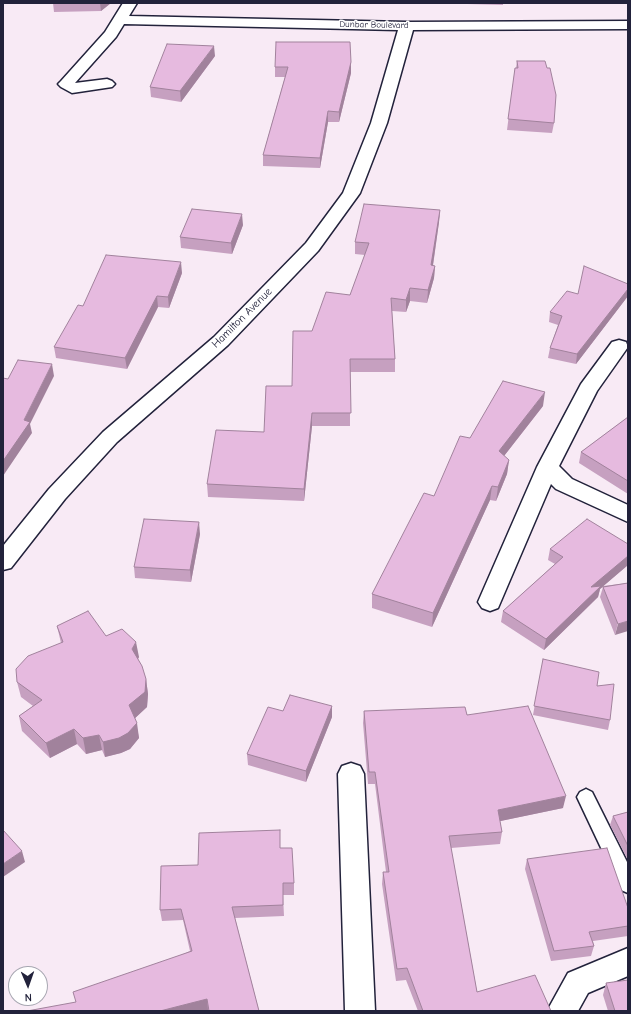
<!DOCTYPE html>
<html>
<head>
<meta charset="utf-8">
<style>
	body { margin:0 }
	#map { position:relative; width:631px; height:1014px; overflow:hidden; background:#f8eaf5; font-family:"Comic Neue",sans-serif }
	canvas { display:block }
	.frame { position:absolute; inset:0; border:4px solid #22223b; pointer-events:none }
	.north { position:absolute; left:8px; top:966px; width:40px; height:40px; box-sizing:border-box; background:#fff; border:1px solid #a7a7b1; border-radius:50%; rotate:178deg; font-size:11px; font-weight:700; line-height:16px; text-align:center; color:#22223b }
	.north::after { content:''; display:block; margin:auto; width:14px; height:18px; background:#22223b; clip-path:polygon(50% 0,100% 100%,50% 72%,0 100%) }
</style>
</head>
<body>
<div id="map">
<canvas width="631" height="1014"></canvas>
<div class="frame"></div>
<div class="north">N</div>
</div>
<script>
const c = document.querySelector('canvas').getContext('2d');
c.lineJoin = 'round';
const poly = rows => new Path2D(rows.map(r => 'M' + r).join(''));
function strokePath(path, color, width, dash) { c.strokeStyle = color; c.lineWidth = width; c.lineCap = dash ? 'butt' : 'round'; c.setLineDash(dash || []); c.stroke(path); }
function fillPath(path, color) { c.fillStyle = color; c.fill(path, 'evenodd'); }
function write(font, color, halo, rows, align = 'center') {
  c.font = font + ' "Comic Neue",sans-serif'; c.lineWidth = 3; c.setLineDash([]); c.textBaseline = 'middle'; c.strokeStyle = halo; c.fillStyle = color; for (const [text, x, y, turn = 0] of rows) {
    c.save(); c.translate(x, y); c.rotate((+turn || 0) * Math.PI / 180); c.textAlign = isNaN(turn) ? turn : align; if (halo) c.strokeText(text, 0, 0); c.fillText(text, 0, 0); c.restore();
  }
}
const service = poly([
	[586,789,592,792,628,864,628,893,621,890,577,797,580,792,586,789]
]);
const minor = poly([
	[123,3,137,3,129,16,407,22,628,21,628,29,413,30,387,123,360,193,318,251,228,345,117,442,65,499,11,568,3,570,3,546,49,489,103,432,214,337,306,243,343,193,371,123,398,30,124,24,116,37,75,83,107,79,112,81,115,84,112,87,72,93,61,87,58,84,61,81,105,32,123,3],
	[619,340,626,342,628,347,597,391,559,466,572,479,628,505,628,522,556,489,551,484,498,608,490,611,482,608,478,602,537,467,581,384,612,342,619,340],
	[351,763,360,766,364,774,375,1011,345,1011,338,774,342,766,351,763],
	[628,948,628,976,588,993,578,1011,547,1011,568,973,628,948]
]);
const wall = poly([
	[53,3,111,3,101,11,54,12],
	[467,3,503,3,503,5,467,4],
	[215,56,181,102,151,97,150,87],
	[517,61,554,123,552,133,507,130,515,68,516,68],
	[351,62,351,73,339,122,328,122,320,168,263,166,263,155,285,77,275,77,275,67],
	[440,210,439,222,433,266,435,266,434,278,427,303,410,301,406,312,392,311,395,359,395,372,350,372,350,426,312,426,304,501,208,497,207,484,264,432,292,386,312,331,350,295,365,255,355,254,355,242],
	[243,225,232,254,181,248,180,237],
	[182,273,169,308,158,307,127,369,56,358,54,347,83,306],
	[628,284,628,296,576,364,548,358,550,348,558,325,549,322,550,312,578,294],
	[543,406,504,456,509,460,507,474,496,501,490,500,432,627,372,608,372,594,434,496,470,438],
	[628,417,628,494,579,463,581,452],
	[200,534,191,582,135,578,134,567],
	[628,544,628,565,603,586,628,583,615,635,600,597,603,587,600,589,598,597,544,650,501,622,503,611,555,564,548,560,550,549],
	[57,626,106,636,139,657,138,659,146,679,148,694,147,707,135,718,139,738,130,749,121,753,105,757,102,750,86,754,77,744,50,758,22,731,19,716,33,706,21,697,17,682,61,643],
	[543,659,597,686,610,720,608,730,533,715],
	[332,706,332,717,306,782,248,765,247,754,283,711],
	[364,711,467,715,563,808,500,821,502,832,500,844,451,848,477,992,551,1011,418,1011,406,980,396,981,382,884,383,872,386,872,375,784,368,784,363,723],
	[628,812,628,860,610,825,613,816],
	[280,848,294,883,294,895,283,895,284,916,235,918,259,1011,208,1011,208,1010,204,1011,27,1011,76,1003,190,951,183,920,162,921,160,910,198,865],
	[527,859,628,908,628,936,593,941,594,946,591,956,551,961,525,869],
	[606,983,628,1011,608,1011,603,995]
]);
const shadedWall = poly([
	[100,3,111,3,101,11],
	[214,46,215,56,181,102,180,91],
	[351,62,351,73,339,122,339,112],
	[328,111,328,122,320,168,320,158],
	[440,210,439,222,431,278,431,265],
	[242,214,243,225,232,254,231,243],
	[181,262,182,273,169,308,168,297],
	[435,266,434,278,427,303,428,290],
	[410,288,410,301,406,312,406,300],
	[628,289,628,296,576,364,577,354],
	[157,296,158,307,127,369,125,358],
	[52,364,54,376,30,424,32,433,3,476,3,461,24,420],
	[545,392,543,406,497,465,499,451],
	[312,413,312,426,304,501,304,489],
	[509,460,507,474,496,501,498,487],
	[492,486,490,500,432,627,433,613],
	[199,522,200,534,191,582,190,570],
	[628,556,628,565,600,589,598,597,544,650,546,639,591,587],
	[628,621,628,631,615,635,618,624],
	[136,642,139,657,135,664,132,649],
	[146,679,148,694,147,707,132,721,129,705],
	[332,706,332,717,306,782,306,771],
	[137,723,139,738,130,749,121,753,105,757,103,742],
	[74,729,77,744,50,758,46,743],
	[99,735,102,750,86,754,83,738],
	[566,796,563,808,496,822,498,810],
	[22,851,25,862,3,877,3,864],
	[207,999,208,1010,204,1011,160,1011]
]);
const building = poly([
	[276,42,350,42,351,62,339,112,328,111,320,158,263,155,288,67,275,67,276,42],
	[167,44,214,46,180,91,150,87,167,44],
	[517,61,545,61,547,68,550,68,556,95,554,123,508,119,515,68,518,68,517,61],
	[364,204,440,210,431,265,435,266,428,290,410,288,406,300,391,298,395,359,350,359,351,413,312,413,304,489,207,484,216,430,264,432,266,386,292,386,293,331,312,331,326,292,350,295,369,243,355,242,364,204],
	[192,209,242,214,231,243,180,237,192,209],
	[106,255,181,262,168,297,157,296,125,358,54,347,78,305,83,306,106,255],
	[584,266,628,284,628,289,577,354,550,348,562,316,550,312,567,291,578,294,584,266],
	[18,360,52,364,24,420,30,422,3,461,3,378,8,379,18,360],
	[503,381,545,392,499,451,509,460,498,487,492,486,433,613,372,594,424,493,434,496,460,436,470,438,503,381],
	[628,417,628,481,581,452,628,417],
	[144,519,199,522,190,570,134,567,144,519],
	[587,519,628,544,628,556,591,587,601,586,546,639,503,611,563,557,550,549,587,519],
	[628,583,628,621,618,624,603,587,628,583],
	[88,611,106,636,122,629,136,642,132,649,142,666,146,679,145,692,129,705,137,723,128,733,119,738,103,742,99,735,83,738,74,729,46,743,19,716,42,700,17,682,16,669,28,656,63,642,57,626,88,611],
	[543,659,599,672,597,686,614,684,610,720,534,706,543,659],
	[290,695,332,706,306,771,247,754,268,707,283,711,290,695],
	[528,706,566,796,498,810,502,832,449,836,477,992,535,975,551,1011,423,1011,407,968,397,969,383,872,389,872,375,772,369,772,364,711,465,707,467,715,528,706],
	[628,812,628,846,613,816,628,812],
	[3,830,22,851,3,864,3,830],
	[280,830,280,848,292,848,294,883,283,883,283,905,232,907,259,1011,209,1011,207,999,160,1011,27,1011,76,1002,73,992,192,951,181,909,160,910,161,866,198,865,199,833,280,830],
	[607,848,628,908,628,926,589,932,594,946,554,951,527,859,607,848],
	[628,980,628,1011,615,1011,606,983,628,980]
]);
const farStreetnames = [
	["Dunbar Boulevard",374,25,1]
];
const streetNames = [
	["Hamilton Avenue",242,318,-45]
];
strokePath(service, '#22223b', 3);
strokePath(minor, '#22223b', 3);
fillPath(service, '#fff');
fillPath(minor, '#fff');
fillPath(wall, '#c6a0c0');
fillPath(shadedWall, '#a1829c');
fillPath(building, '#e6badf');
strokePath(building, '#a1829c', 1);
write('9px', '#22223b', '#fff', farStreetnames);
write('11px', '#22223b', '#fff', streetNames);
</script>
</body>
</html>
